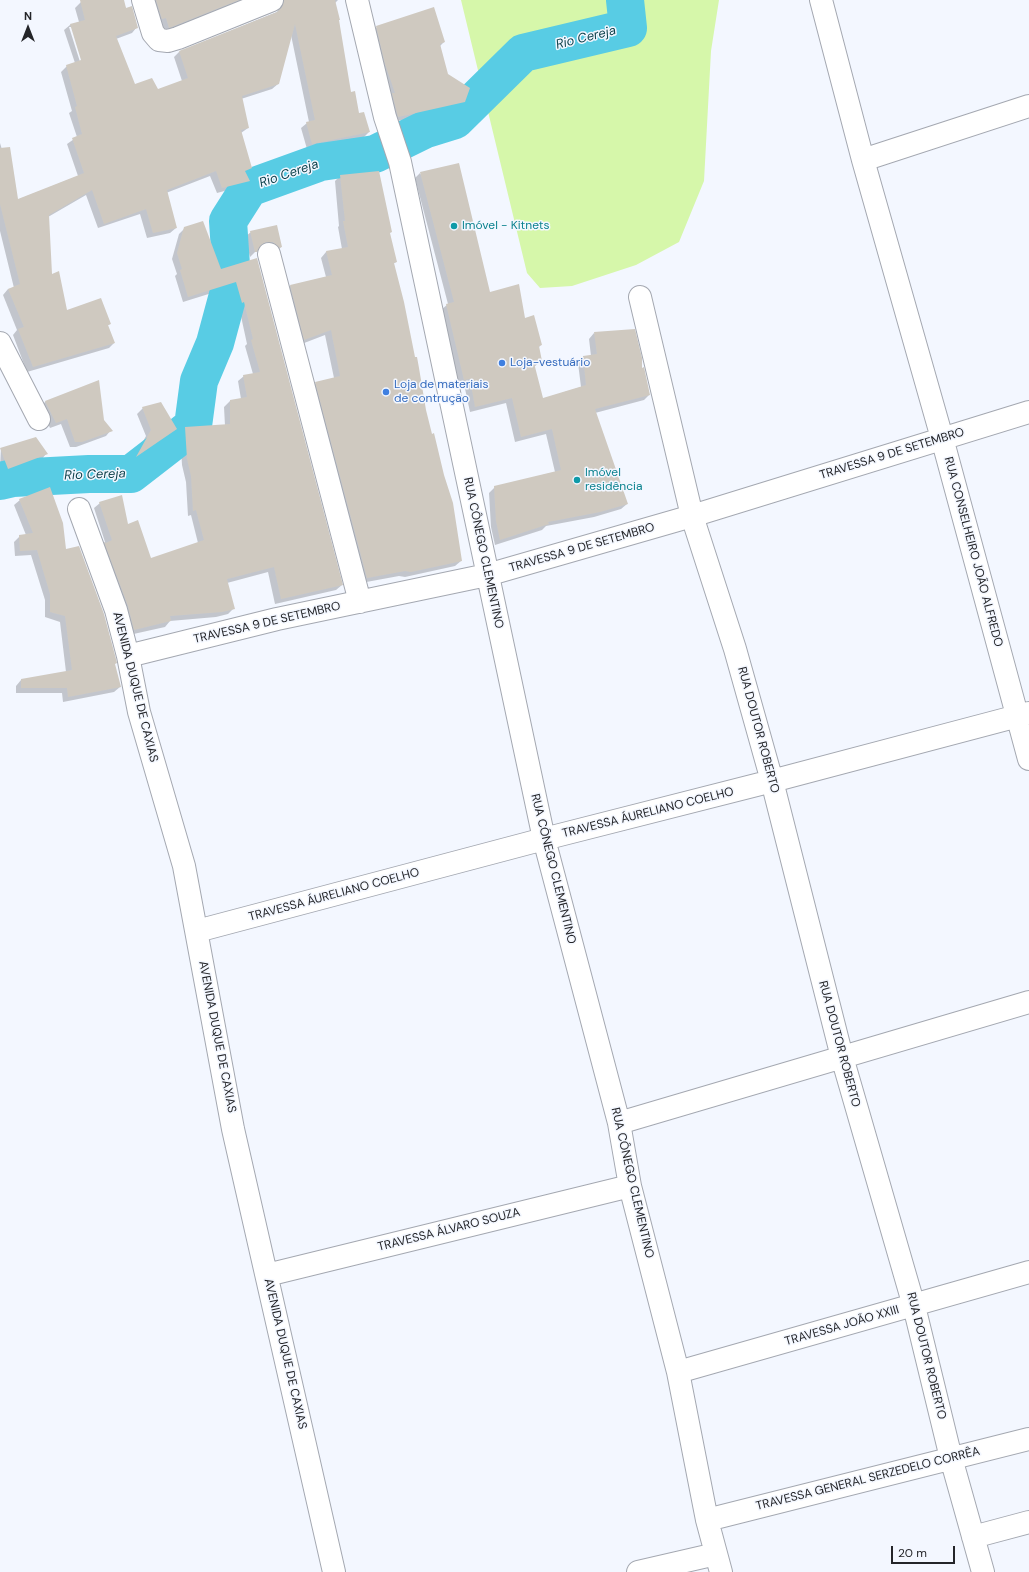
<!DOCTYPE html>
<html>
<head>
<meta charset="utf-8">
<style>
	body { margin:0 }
	#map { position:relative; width:1029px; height:1572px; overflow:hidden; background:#f3f7ff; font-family:"DM Sans",sans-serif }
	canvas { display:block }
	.north { position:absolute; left:8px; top:8px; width:40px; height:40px; -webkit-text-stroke:3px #f3f7ff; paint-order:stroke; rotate:0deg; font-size:11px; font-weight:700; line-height:16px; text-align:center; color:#242529 }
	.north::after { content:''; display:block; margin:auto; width:14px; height:18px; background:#242529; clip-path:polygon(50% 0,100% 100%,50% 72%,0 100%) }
	.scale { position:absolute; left:891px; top:1546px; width:64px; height:18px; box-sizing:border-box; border:2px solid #242529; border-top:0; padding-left:5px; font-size:12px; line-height:14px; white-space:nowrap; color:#242529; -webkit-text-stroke:3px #f3f7ff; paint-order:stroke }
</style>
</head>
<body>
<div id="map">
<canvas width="1029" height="1572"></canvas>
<div class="north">N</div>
<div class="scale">20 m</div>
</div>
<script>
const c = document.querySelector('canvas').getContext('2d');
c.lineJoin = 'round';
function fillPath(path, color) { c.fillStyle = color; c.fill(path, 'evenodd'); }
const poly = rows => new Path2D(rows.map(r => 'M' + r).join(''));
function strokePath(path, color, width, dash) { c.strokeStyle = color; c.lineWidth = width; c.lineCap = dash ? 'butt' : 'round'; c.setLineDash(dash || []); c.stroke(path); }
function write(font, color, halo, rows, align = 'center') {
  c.font = font + ' "DM Sans",sans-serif'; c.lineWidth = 3; c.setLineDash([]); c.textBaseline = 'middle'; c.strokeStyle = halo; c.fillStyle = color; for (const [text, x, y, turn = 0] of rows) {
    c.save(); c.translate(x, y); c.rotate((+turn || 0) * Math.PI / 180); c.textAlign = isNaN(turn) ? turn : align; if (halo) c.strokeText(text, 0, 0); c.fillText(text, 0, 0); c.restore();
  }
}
const green = poly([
	[461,0,719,0,711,51,704,181,679,242,636,265,572,286,540,288,527,273]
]);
const shadow = poly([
	[89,0,123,0,126,9,137,27,132,33,116,39,134,85,157,90,182,81,174,57,179,52,277,12,279,8,278,0,338,0,335,3,350,93,358,114,369,132,363,138,307,149,301,128,307,123,309,122,291,35,278,84,272,89,241,99,248,128,241,133,251,168,245,174,248,181,243,186,217,193,210,176,166,193,176,228,170,233,147,238,140,214,98,228,86,195,48,217,51,275,66,312,110,324,107,326,114,343,109,348,27,372,13,335,17,330,3,295,8,289,14,288,0,231,0,143,17,200,78,176,67,144,77,137,69,113,72,111,61,72,67,66,75,63,64,30,70,25,79,22,75,8,81,2],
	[69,27,72,27,83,65,81,65],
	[153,0,245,0,164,32],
	[377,27,444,42,440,46,447,74,464,102,458,108,393,122,371,33],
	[420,173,489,293,524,319,541,345,538,348,541,361,534,367,542,399,581,387,578,363,583,357,591,356,589,339,594,333,641,369,649,395,644,400,595,413,627,504,621,509,594,517,546,526,542,530,495,545,491,527,489,493,495,487,555,472,546,434,515,442,506,403,470,412,464,384,458,385,441,310,448,304,415,178],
	[340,176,389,234,396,262,393,264,425,410,461,561,455,566,405,577,399,576,361,583,310,388,316,383,334,378,325,335,299,345,285,291,290,286,326,277,321,258,326,252,342,249,338,227,339,226,335,181],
	[276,226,281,247,276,253,267,247,260,247,250,257,245,237,251,232],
	[185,228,220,270,256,259,342,585,336,590,275,604,268,572,227,583,234,608,228,614,216,617,170,621,165,627,129,635,99,548,105,542,94,508,100,503,127,525,151,559,198,543,191,515,188,516,186,482,182,465,180,433,186,428,225,426,224,407,230,401,241,399,238,381,244,376,253,374,245,346,247,344,239,307,237,308,231,287,183,302,175,276,177,274,172,259,179,234],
	[46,401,103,420,111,430,106,436,76,447,70,447,61,424,50,428,40,407],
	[143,408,176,429,170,435,133,460,146,436,137,414],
	[1,448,46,454,41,460,2,474,0,468],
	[20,500,66,550,114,664,120,687,114,692,63,702,62,693,16,693,16,686,21,680,66,672,60,622,45,617,45,600,31,555,15,556,14,542,20,536,26,535,14,505]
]);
const river = poly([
	[0,481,13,478,89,474,131,474,193,426,199,381,215,343,232,280,228,221,249,188,321,162,375,154,426,129,455,120,523,53,628,28,625,0]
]);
const building = poly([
	[80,0,124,0,126,8,132,6,138,28,116,36,135,84,152,78,158,89,188,78,179,51,277,12,282,7,284,0,335,0,340,20,339,20,351,92,355,91,359,113,364,112,370,132,312,144,306,122,315,120,295,24,279,84,242,96,249,128,241,130,252,168,245,171,250,181,222,188,216,171,167,190,177,228,153,233,146,209,104,224,92,190,49,215,52,274,59,271,67,310,101,298,111,324,108,325,115,343,33,367,18,329,24,327,8,289,20,284,0,204,0,148,10,147,18,199,84,173,72,138,82,134,75,107,77,106,66,65,81,60,70,24,85,20],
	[156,0,239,0,169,28,166,18,162,19],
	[434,7,445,42,440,44,448,74,470,88,465,102,398,117,392,93,395,93,385,64,376,26],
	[459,163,490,292,519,284,525,318,534,315,542,345,539,346,542,361,534,363,543,398,586,385,583,356,597,354,594,332,635,329,642,358,642,368,644,367,650,395,595,409,628,504,600,512,548,522,549,524,500,540,496,521,494,486,561,470,552,429,521,437,512,398,475,407,470,379,464,380,446,304,454,302,420,172],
	[379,171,392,232,390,233,397,262,394,263,404,302,415,357,417,357,419,368,426,410,432,434,434,433,444,475,453,503,462,561,411,572,405,571,367,578,315,382,340,376,331,330,304,340,290,285,332,275,326,251,348,247,343,221,345,221,340,175],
	[203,221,221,269,257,258,343,585,281,599,274,567,227,579,235,609,222,612,170,616,171,621,134,630,128,606,104,542,106,543,112,540,99,502,122,495,128,524,138,520,151,558,204,540,196,510,193,511,191,476,187,459,185,427,230,424,230,400,247,397,243,375,260,372,251,340,253,339,244,302,242,303,236,282,188,297,180,270,182,269,177,253,184,227],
	[277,225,282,247,279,248,273,242,266,242,261,245,257,252,255,252,250,231],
	[99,380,104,420,113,431,82,442,75,442,67,419,56,423,45,401],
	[161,402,177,429,136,457,151,430,142,407],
	[36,437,48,454,8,469,0,448],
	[50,487,63,523,66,549,79,546,104,614,116,659,117,663,115,664,121,687,68,697,67,688,21,688,21,679,72,670,65,616,50,612,50,594,37,550,20,551,19,535,33,533,19,499]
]);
const minor = poly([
	[143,0,153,33,159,40,168,41,178,38,272,0],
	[357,0,385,117,400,162,544,839,619,1123,630,1186,678,1372,707,1520,721,1572],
	[821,0,863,160,942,438,1029,759],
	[863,160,1029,106],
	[269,254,360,602],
	[640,297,692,516,735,649,772,781,842,1057,914,1306,951,1458,983,1572],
	[0,343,39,419],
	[79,509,116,610,128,656,139,712,184,866,233,1129,334,1572],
	[128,656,277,619,487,575,692,516,1029,412],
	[197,931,544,839,772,781,1029,713],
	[619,1123,1029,1002],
	[267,1275,630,1186],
	[678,1372,1029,1272],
	[707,1520,1029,1439],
	[973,1537,1029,1522],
	[638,1572,716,1554]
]);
const markers = [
	[454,226,4,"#0f9aa8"],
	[502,363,4,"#3f7fe0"],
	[386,392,4,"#3f7fe0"],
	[577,480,4,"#0f9aa8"]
];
const cultureNames = [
	["Imóvel - Kitnets",462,226],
	["Imóvel",585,473],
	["residência",585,487]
];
const shopNames = [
	["Loja-vestuário",510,363],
	["Loja de materiais",394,385],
	["de contrução",394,399]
];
const streetNames = [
	["TRAVESSA 9 DE SETEMBRO",892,454,-17],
	["TRAVESSA 9 DE SETEMBRO",582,548,-16],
	["RUA CONSELHEIRO JOÃO ALFREDO",973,552,75],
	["RUA CÔNEGO CLEMENTINO",483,553,78],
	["TRAVESSA 9 DE SETEMBRO",267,623,-13],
	["AVENIDA DUQUE DE CAXIAS",135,687,76],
	["RUA DOUTOR ROBERTO",758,730,75],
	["TRAVESSA ÁURELIANO COELHO",648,813,-14],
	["RUA CÔNEGO CLEMENTINO",553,869,76],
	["TRAVESSA ÁURELIANO COELHO",334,895,-15],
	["AVENIDA DUQUE DE CAXIAS",217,1037,79],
	["RUA DOUTOR ROBERTO",839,1044,75],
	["RUA CÔNEGO CLEMENTINO",632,1183,77],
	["TRAVESSA ÁLVARO SOUZA",449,1230,-14],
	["TRAVESSA JOÃO XXIII",842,1326,-16],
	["AVENIDA DUQUE DE CAXIAS",285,1354,77],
	["RUA DOUTOR ROBERTO",926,1356,76],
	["TRAVESSA GENERAL SERZEDELO CORRÊA",868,1479,-14]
];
const waterNames = [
	["Rio Cereja",586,38,-14],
	["Rio Cereja",289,174,-19],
	["Rio Cereja",95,475,-2]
];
fillPath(green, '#d6f7aa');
fillPath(shadow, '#0003');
strokePath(river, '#58cce4', 38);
fillPath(building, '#cfc9c0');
strokePath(minor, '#a4a8b1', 24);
strokePath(minor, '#fff', 22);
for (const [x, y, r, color] of markers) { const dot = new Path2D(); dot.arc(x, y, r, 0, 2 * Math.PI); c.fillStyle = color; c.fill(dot); strokePath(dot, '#f3f7ff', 1.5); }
write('12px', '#0d838f', '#f3f7ff', cultureNames, 'left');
write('12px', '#366cbe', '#f3f7ff', shopNames, 'left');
write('12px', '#242529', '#f3f7ff', streetNames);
write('italic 13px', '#10444e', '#f3f7ff', waterNames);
</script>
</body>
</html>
